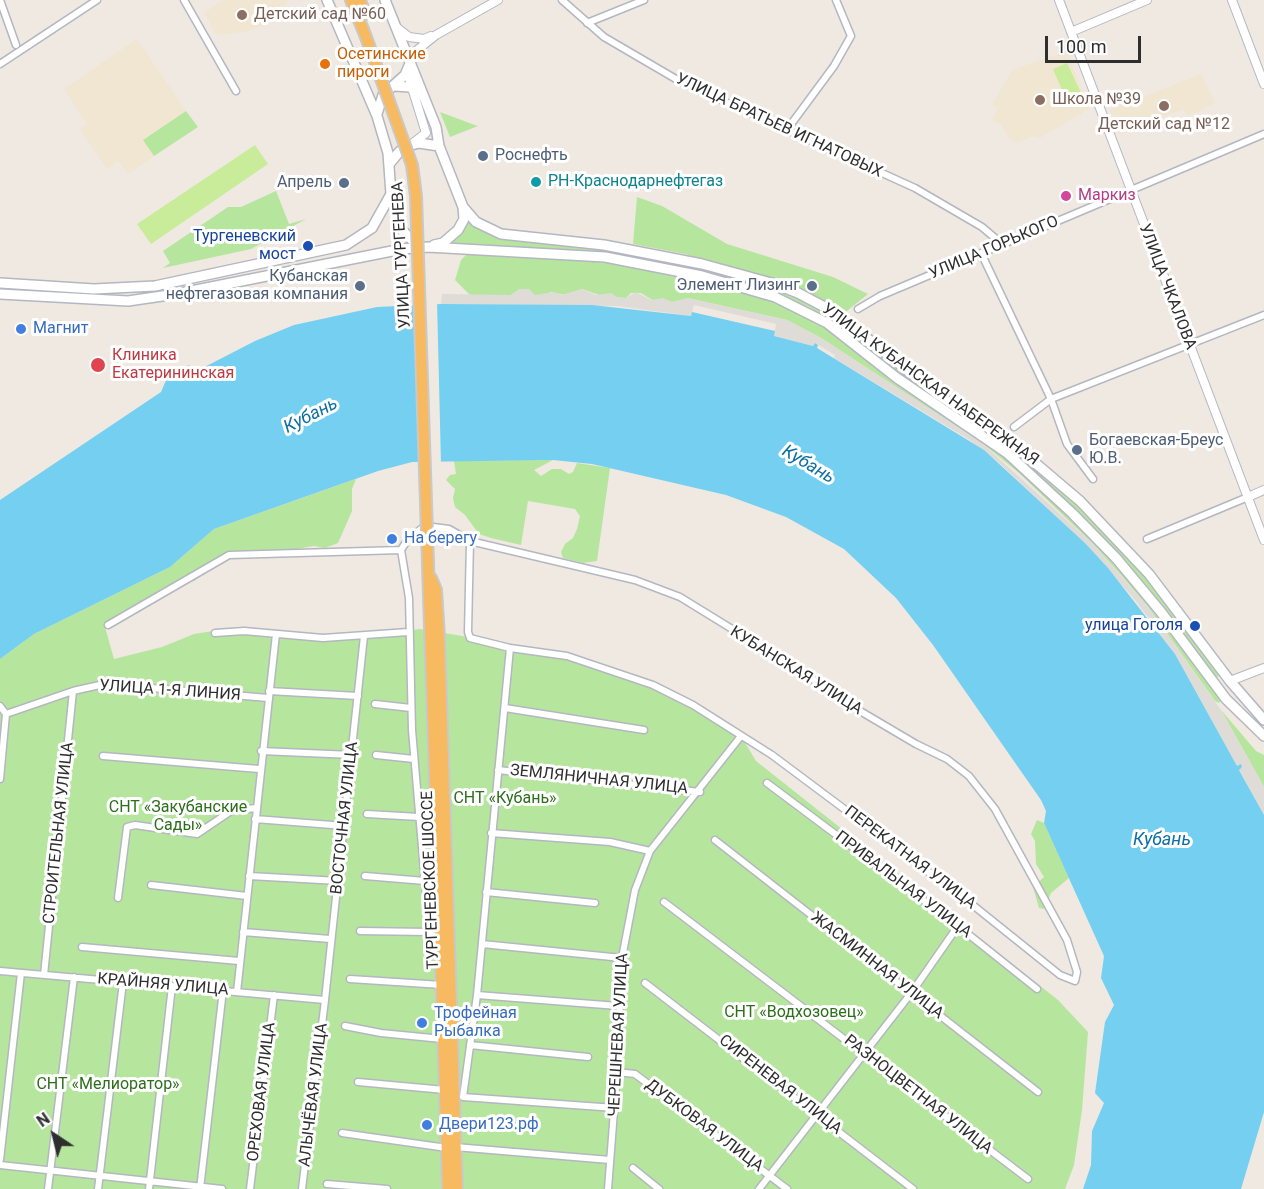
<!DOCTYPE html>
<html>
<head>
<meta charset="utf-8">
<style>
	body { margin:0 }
	#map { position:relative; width:1264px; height:1189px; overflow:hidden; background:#efe9e1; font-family:Roboto,sans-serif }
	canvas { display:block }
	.north { position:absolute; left:24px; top:1105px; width:60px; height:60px; -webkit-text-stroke:4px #fff; paint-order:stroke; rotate:325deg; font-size:16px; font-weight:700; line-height:24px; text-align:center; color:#2e2e2e }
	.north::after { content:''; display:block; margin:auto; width:21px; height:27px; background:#2e2e2e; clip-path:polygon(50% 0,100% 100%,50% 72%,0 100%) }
	.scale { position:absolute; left:1045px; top:36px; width:96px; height:27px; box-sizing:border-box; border:3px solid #2e2e2e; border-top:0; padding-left:8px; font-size:18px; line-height:21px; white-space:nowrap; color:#2e2e2e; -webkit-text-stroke:4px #fff; paint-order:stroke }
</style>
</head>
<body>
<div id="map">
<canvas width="1264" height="1189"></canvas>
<div class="north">N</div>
<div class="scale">100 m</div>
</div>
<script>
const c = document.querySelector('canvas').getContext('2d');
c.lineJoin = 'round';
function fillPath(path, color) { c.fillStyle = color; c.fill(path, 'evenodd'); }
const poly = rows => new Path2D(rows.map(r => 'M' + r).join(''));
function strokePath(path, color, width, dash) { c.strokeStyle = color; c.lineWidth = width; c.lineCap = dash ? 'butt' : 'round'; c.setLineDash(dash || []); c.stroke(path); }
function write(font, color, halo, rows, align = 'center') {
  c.font = font + ' Roboto,sans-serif'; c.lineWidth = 6; c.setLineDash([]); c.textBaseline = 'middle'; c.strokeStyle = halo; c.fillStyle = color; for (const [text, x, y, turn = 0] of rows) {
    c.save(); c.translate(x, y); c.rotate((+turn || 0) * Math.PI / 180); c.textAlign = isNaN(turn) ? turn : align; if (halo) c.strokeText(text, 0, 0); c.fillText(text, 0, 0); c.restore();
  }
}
const education = poly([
	[224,0,288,0,281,13,261,26,244,32,217,35,204,13],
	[137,39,186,111,144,139,154,156,128,174,118,161,107,169,80,129,87,124,64,89],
	[1067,51,1089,109,1040,138,1033,136,1018,143,1008,137,1002,126,992,119,998,109,992,105,1012,70],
	[1201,74,1215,103,1188,116,1183,109,1119,135,1110,110]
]);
const green = poly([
	[186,111,198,127,154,156,143,140],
	[440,112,472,124,478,126,450,137],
	[276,191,289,224,306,219,251,249,163,268,170,263,163,251,228,207,241,207],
	[637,197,662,206,727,244,833,277,868,294,843,314,802,289,685,254,633,244],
	[467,216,479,229,501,237,612,250,694,266,791,294,828,313,1005,443,1060,488,1159,590,1219,676,1215,678,1181,635,1049,487,811,308,777,294,578,251,447,244],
	[470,251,619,264,702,280,781,303,813,318,996,449,1033,481,1097,542,1157,612,1221,700,1219,703,1215,701,1148,607,1119,573,1093,544,1019,473,982,443,821,338,787,320,687,298,678,302,654,301,641,293,631,293,626,298,602,296,582,289,565,295,550,292,546,295,535,295,520,289,511,295,470,295,455,280,461,260],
	[553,460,534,470,541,476,552,469,561,469,569,474,573,472,577,463,610,468,597,561,583,563,563,558,561,552,565,544,573,538,577,529,580,516,575,509,528,501,521,545,491,538,479,534,465,515,455,507,453,498,455,489,446,480,450,475,456,474,454,461],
	[356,479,352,489,352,511,338,543,325,548,314,546,284,551,238,551,194,581,176,586,107,624,105,627,114,659,162,647,194,634,213,631,244,630,365,636,420,629,565,653,688,698,722,718,741,736,756,761,1058,1000,1088,1032,1082,1110,1074,1165,1065,1189,0,1189,0,659,34,634,170,567,214,529],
	[1221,710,1256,751,1264,755,1264,787],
	[1037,820,1044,823,1069,878,1051,893,1044,909,1039,908,1033,887,1044,877,1036,864,1035,841,1031,834]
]);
const pitch = poly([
	[1067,63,1081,93,1066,99,1053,69],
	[255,145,268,164,151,244,137,224]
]);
const plaza = poly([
	[520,289,529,289,535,295,554,292,561,295,582,289,596,295,612,293,616,297,626,298,636,292,651,300,663,298,672,302,687,298,787,320,821,338,982,443,1093,544,1148,607,1221,710,1264,787,1264,815,1239,769,1242,767,1241,765,1237,766,1175,654,1135,600,1085,543,999,463,968,439,834,358,835,355,815,343,813,346,774,336,776,324,694,305,691,316,617,306,441,304,442,294,511,295]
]);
const water = poly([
	[441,304,592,305,691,316,692,312,775,331,774,336,813,346,815,343,818,345,817,348,984,450,1085,543,1108,568,1175,654,1237,766,1241,764,1242,767,1239,770,1264,815,1264,1112,1241,1189,1083,1189,1091,1165,1092,1131,1104,1103,1095,1093,1105,1022,1114,1005,1101,978,1104,956,1044,823,1046,811,1041,800,933,645,896,598,844,549,786,517,726,495,592,464,553,460,412,462,378,471,214,529,170,567,34,634,0,659,0,500,161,392,167,378,189,365,193,373,255,341,294,325,377,307]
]);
const pier = poly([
	[437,301,441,464,419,465,414,302]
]);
const minor = poly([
	[0,0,16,45],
	[184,0,236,91],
	[562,0,604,37,681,82,915,188,982,227,1002,244],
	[587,23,644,0],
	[0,64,97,0],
	[786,131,834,66,851,36,836,0],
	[981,253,1051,399,1067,444,1093,479],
	[858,309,880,296,1264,134],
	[1014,427,1051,399,1264,315],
	[1147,539,1248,497],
	[401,550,408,539,425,526,449,529,470,541,635,580,680,597,797,669,860,711,916,744,947,759,969,776,995,809,1067,940,1077,972,1075,981,1060,975,974,906,772,755,693,705,653,685,567,656,510,648,470,638,468,632,470,541],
	[401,550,409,598,412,730,429,929,434,937,440,937],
	[108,625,229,555,401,550],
	[215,633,244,631,323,638,408,632],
	[510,648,477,995,463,1097,615,1108],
	[269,691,358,696],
	[375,704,411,708],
	[0,706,6,714],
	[505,708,644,730],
	[6,714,73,691,104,684,268,698],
	[261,751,352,755],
	[376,755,414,759],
	[103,756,259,769],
	[498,770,700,792],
	[0,779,6,714],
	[767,783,958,926,1037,989],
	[367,814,419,817],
	[255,819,345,826],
	[491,833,610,842,650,851],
	[715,840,1038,1092],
	[249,876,339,881],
	[365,876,425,881],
	[151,885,247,896],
	[486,892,595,903],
	[118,898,127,827,135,825,197,834,231,811,256,808],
	[664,902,1028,1179],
	[360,931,429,932],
	[243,932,330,939],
	[482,944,622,958],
	[82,947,239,961],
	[0,971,325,1000],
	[44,975,73,691],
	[350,979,442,985],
	[645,983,913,1189],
	[237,992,276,634],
	[477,995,618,1006],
	[345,1026,381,1033,442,1039],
	[470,1045,588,1057],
	[617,1072,635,1074,787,1189],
	[358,1082,445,1090],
	[342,1133,447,1148],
	[455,1147,610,1160],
	[0,1160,21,973],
	[0,1165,222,1189],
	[633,1168,659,1189],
	[327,1184,387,1189],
	[48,1189,74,977],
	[98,1189,123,982],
	[149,1189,172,986],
	[200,1189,223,990],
	[250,1189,274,995],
	[302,1189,325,1000,364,636],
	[608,1189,617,1072,622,958,635,890,650,851,741,736],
	[759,1189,912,992,958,926]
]);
const tertiary = poly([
	[1059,0,1264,540],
	[1232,0,1264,84],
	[396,27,409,37,424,39,431,36],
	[1071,32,1147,0],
	[413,143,426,133,409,78,411,61,416,51,436,35,498,0],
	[1248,497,1264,490],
	[1230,681,1264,668]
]);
const secondary = poly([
	[385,0,436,127,439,146,463,207,476,222,501,234,604,245,702,264,775,284,798,293,834,312,937,394,1014,445,1080,501,1149,574,1230,681,1264,720],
	[395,86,410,87,422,95],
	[377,114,383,95,405,75,411,61],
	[390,163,400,151,408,146,419,143,439,146],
	[391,194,400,228,421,249],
	[434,245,443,243,458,230,464,219,463,207],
	[0,283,94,289,155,286,346,245,372,228,391,194,388,153,377,116,327,0],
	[0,294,128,301,176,294,402,249,428,247,605,257,702,276,775,297,827,323,897,378,1007,453,1072,513,1116,558,1161,612,1226,699,1264,736]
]);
const trunk = poly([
	[351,0,366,37],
	[360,0,365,14],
	[428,564,448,1189],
	[431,578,436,590,439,637,457,1189]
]);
const trunkBridge = poly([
	[366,37,412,165,416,196,428,564]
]);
const markers = [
	[242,15,6,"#8d6e63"],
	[325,64,6,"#e8710a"],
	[1040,100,6,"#8d6e63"],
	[1164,106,6,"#8d6e63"],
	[483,156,6,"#5c6f8a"],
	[536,182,6,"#0f9aa8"],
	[344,183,6,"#5c6f8a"],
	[1066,196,6,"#d1479c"],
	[308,246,6,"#1a4fb4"],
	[360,286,6,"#5c6f8a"],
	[812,286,6,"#5c6f8a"],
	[21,329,6,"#3f7fe0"],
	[98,365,8,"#e0444e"],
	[1077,450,6,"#5c6f8a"],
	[392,539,6,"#3f7fe0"],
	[1195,626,6,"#1a4fb4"],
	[422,1023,6,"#3f7fe0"],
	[427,1125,6,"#3f7fe0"]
];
const educationNames = [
	["Детский сад №60",254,15],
	["Школа №39",1052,100],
	["Детский сад №12",1164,125,"center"]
];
const foodNames = [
	["Осетинские",337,55],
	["пироги",337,73]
];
const streetNames = [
	["УЛИЦА БРАТЬЕВ ИГНАТОВЫХ",779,126,25],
	["УЛИЦА ГОРЬКОГО",994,248,-23],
	["УЛИЦА ТУРГЕНЕВА",402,255,-93],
	["УЛИЦА ЧКАЛОВА",1167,287,69],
	["УЛИЦА КУБАНСКАЯ НАБЕРЕЖНАЯ",930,385,36],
	["КУБАНСКАЯ УЛИЦА",796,671,32],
	["УЛИЦА 1-Я ЛИНИЯ",170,691,4],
	["ЗЕМЛЯНИЧНАЯ УЛИЦА",599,780,6],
	["ВОСТОЧНАЯ УЛИЦА",345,818,-84],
	["СТРОИТЕЛЬНАЯ УЛИЦА",59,833,-84],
	["ПЕРЕКАТНАЯ УЛИЦА",910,858,37],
	["ТУРГЕНЕВСКОЕ ШОССЕ",431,880,-92],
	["ПРИВАЛЬНАЯ УЛИЦА",903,885,37],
	["ЖАСМИННАЯ УЛИЦА",877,966,38],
	["КРАЙНЯЯ УЛИЦА",163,985,5],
	["ЧЕРЕШНЕВАЯ УЛИЦА",619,1035,-87],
	["СИРЕНЕВАЯ УЛИЦА",780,1085,38],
	["ОРЕХОВАЯ УЛИЦА",262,1092,-83],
	["АЛЫЧЁВАЯ УЛИЦА",314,1095,-83],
	["РАЗНОЦВЕТНАЯ УЛИЦА",918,1095,38],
	["ДУБКОВАЯ УЛИЦА",704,1126,37]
];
const serviceNames = [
	["Роснефть",495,156,"left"],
	["Апрель",332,183],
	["Кубанская",348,277],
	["нефтегазовая компания",348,295],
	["Элемент Лизинг",800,286],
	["Богаевская-Бреус",1089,441,"left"],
	["Ю.В.",1089,459,"left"]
];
const cultureNames = [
	["РН-Краснодарнефтегаз",548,182]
];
const hotelNames = [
	["Маркиз",1078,196]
];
const transitNames = [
	["Тургеневский",296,237],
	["мост",296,255],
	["улица Гоголя",1183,626]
];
const shopNames = [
	["Магнит",33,329],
	["На берегу",404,539],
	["Трофейная",434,1014],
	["Рыбалка",434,1032],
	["Двери123.рф",439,1125]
];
const healthNames = [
	["Клиника",112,356],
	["Екатерининская",112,374]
];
const parkNames = [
	["СНТ «Кубань»",505,799],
	["СНТ «Закубанские",178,808],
	["Сады»",178,826],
	["СНТ «Водхозовец»",794,1013],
	["СНТ «Мелиоратор»",108,1085]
];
const waterNames = [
	["Кубань",311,416,-27],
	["Кубань",808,465,31],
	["Кубань",1162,840]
];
fillPath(education, '#f0e6d1');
fillPath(green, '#b6e59e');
fillPath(pitch, '#c9ec9a');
fillPath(plaza, '#dfdcd8');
fillPath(water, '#75cff0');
fillPath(pier, '#efe9e1');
strokePath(minor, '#b4b7c1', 9);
strokePath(tertiary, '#b4b7c1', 10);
strokePath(secondary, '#b4b7c1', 12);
strokePath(trunk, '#c9c9c9', 14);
strokePath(minor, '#fff', 6);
strokePath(tertiary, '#fff', 8);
strokePath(secondary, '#fff', 9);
strokePath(trunk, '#f8ba60', 10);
strokePath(trunkBridge, '#c9c9c9', 14, []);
strokePath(trunkBridge, '#f8ba60', 10);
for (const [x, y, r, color] of markers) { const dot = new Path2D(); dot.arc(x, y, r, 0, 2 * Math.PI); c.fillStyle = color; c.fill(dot); strokePath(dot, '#fff', 2); }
write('16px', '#785e54', '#fff', educationNames, 'left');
write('16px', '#c56008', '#fff', foodNames, 'left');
write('16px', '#2e2e2e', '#fff', streetNames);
write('16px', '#4e5e75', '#fff', serviceNames, 'right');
write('16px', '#0d838f', '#fff', cultureNames, 'left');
write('16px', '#b23c85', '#fff', hotelNames, 'left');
write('16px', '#164399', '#fff', transitNames, 'right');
write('16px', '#366cbe', '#fff', shopNames, 'left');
write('16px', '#be3a42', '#fff', healthNames, 'left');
write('16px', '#2c6e1b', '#fff', parkNames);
write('italic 18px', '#0d6fa3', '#fff', waterNames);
</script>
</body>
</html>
